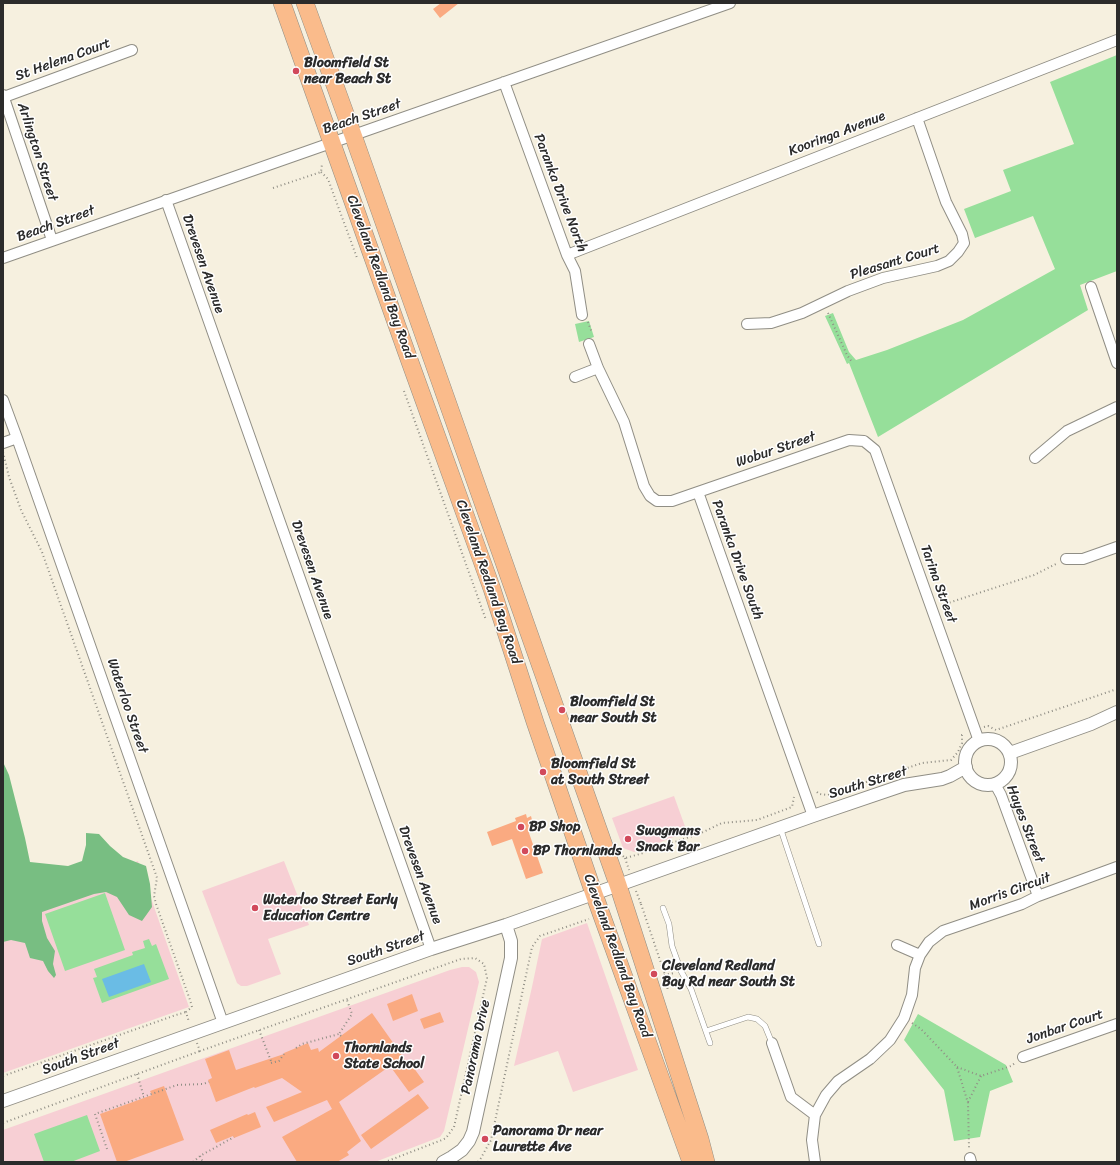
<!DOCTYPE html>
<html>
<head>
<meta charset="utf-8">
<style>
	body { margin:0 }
	#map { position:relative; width:1120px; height:1165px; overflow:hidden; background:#f6f0df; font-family:Sriracha,sans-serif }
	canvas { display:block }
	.frame { position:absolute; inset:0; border:4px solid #2b2b2b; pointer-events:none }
</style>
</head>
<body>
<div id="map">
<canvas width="1120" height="1165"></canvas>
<div class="frame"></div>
</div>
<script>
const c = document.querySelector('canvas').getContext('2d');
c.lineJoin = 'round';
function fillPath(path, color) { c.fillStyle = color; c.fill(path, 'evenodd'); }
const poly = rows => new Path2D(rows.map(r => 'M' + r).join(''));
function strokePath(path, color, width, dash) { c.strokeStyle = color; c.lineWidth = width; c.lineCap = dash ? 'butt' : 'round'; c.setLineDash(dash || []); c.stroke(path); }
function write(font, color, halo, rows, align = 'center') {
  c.font = font + ' Sriracha,sans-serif'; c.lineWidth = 3; c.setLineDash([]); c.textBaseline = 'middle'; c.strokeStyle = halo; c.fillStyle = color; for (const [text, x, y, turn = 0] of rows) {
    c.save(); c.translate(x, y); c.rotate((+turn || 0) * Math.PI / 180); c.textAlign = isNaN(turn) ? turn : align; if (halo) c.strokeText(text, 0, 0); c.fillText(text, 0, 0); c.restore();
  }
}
const built = poly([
	[674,796,687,832,634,852,623,848,612,818],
	[138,861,189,1007,3,1073,3,910],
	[284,861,309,925,268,939,281,974,247,986,241,986,237,983,202,891],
	[587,923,638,1070,573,1092,558,1051,514,1066,532,987,542,939],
	[462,967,469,967,476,972,479,982,444,1131,440,1137,375,1162,3,1162,3,1130,450,970]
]);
const green = poly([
	[1117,55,1117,271,1080,285,1088,310,878,437,849,363,847,364,825,316,833,313,849,352,856,360,887,350,963,320,1055,269,1033,216,975,238,964,209,1011,191,1003,170,1074,144,1050,82],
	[589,321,594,337,579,342,575,324],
	[105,893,125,950,65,971,45,914],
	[149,939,152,946,156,944,169,979,102,1003,93,978,97,977,94,969,133,955,132,952,145,948,143,941],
	[918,1014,1006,1065,1013,1082,990,1091,980,1137,954,1141,944,1090,904,1040],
	[87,1115,100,1151,71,1162,44,1162,34,1134]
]);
const forest = poly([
	[3,762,9,775,25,838,30,862,68,866,82,861,86,845,86,833,99,834,110,846,123,857,146,866,150,884,152,907,142,921,129,915,117,897,106,892,94,894,42,912,42,921,47,938,55,951,53,964,56,975,54,978,48,971,43,961,30,958,25,943,11,940,3,942]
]);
const water = poly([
	[144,964,151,982,109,997,102,979]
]);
const building = poly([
	[441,3,459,3,440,18,433,9],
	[526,814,527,818,531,816,533,824,529,833,543,873,526,879,512,839,492,846,487,832,516,821,515,818],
	[412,994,418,1011,393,1021,387,1004],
	[440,1012,444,1022,424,1029,420,1019],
	[372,1013,406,1061,408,1060,424,1082,409,1092,390,1066,339,1102,361,1141,347,1152,349,1155,337,1162,297,1162,282,1137,332,1109,327,1100,274,1122,266,1107,302,1092,282,1078,255,1088,254,1087,216,1102,208,1080,212,1078,205,1059,229,1050,236,1070,284,1054,284,1053,308,1043,311,1050,318,1048,319,1052],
	[164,1086,184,1140,124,1162,117,1162,100,1114,152,1095,150,1091],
	[418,1094,429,1108,371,1149,361,1135],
	[255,1112,261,1127,234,1138,233,1136,216,1143,210,1130,247,1114,248,1115]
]);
const path = poly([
	[321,172,328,179,357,258],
	[273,188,321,172,322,164],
	[828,313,847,355,852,362],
	[588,322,592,333],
	[404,391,486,620],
	[3,452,9,477,21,510,42,552,155,872,157,878,154,896,156,904,190,1000,192,1007,186,1012,189,1022],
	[942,605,1034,575,1058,563],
	[984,727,988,726,996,730,1117,689],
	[817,792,819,794,828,795,922,763,951,760,958,752,962,743,962,735,965,734],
	[623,856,625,858,640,854,701,833,722,823,757,820,792,807,794,797],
	[625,858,629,870],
	[636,891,641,904,640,905],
	[641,904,665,975,668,991],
	[664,975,674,973],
	[912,1023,921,1029,957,1067,968,1103,969,1148],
	[259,1030,271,1061],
	[341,1036,339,1034,352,1014,347,1000],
	[197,1043,200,1051,461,959,475,958,484,964,487,978,454,1127,446,1138,442,1140,385,1162],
	[296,1048,302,1044,339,1034],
	[271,1063,279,1061,284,1054],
	[957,1067,981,1076,1011,1066,1015,1063],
	[137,1074,144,1097],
	[3,1076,176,1015,186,1012],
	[968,1102,981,1076],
	[3,1123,200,1051],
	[107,1149,95,1114,177,1085,203,1084,209,1082],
	[200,1156,203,1162],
	[193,1162,200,1156,234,1137],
	[478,1162,481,1158,491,1140,532,947,540,936,589,919]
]);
const service = poly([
	[780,827,819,944],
	[663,908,669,924,672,946,681,971,691,989,710,1043],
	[706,1031,748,1017,757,1019,765,1026,772,1043]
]);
const minor = poly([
	[504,82,567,255,575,271,582,315],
	[3,95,52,240],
	[4,97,132,50],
	[166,200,431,949],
	[567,255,1117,40],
	[3,258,730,3],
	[1091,287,1117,363],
	[747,324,771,323,802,313,848,291,883,278,937,266,949,261,958,252,964,243,962,234,946,202,917,118],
	[589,344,598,368,624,422,644,486,650,496,657,501,672,501,698,492,813,816],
	[575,377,598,368],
	[3,400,17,438,223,1023],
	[3,443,17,438],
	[1035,458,1067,431,1117,407],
	[698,492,849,440,864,441,875,450,979,741],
	[1066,559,1083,559,1117,547],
	[995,784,1001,795,1038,896],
	[897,945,920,955],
	[772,1043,791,1097,815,1115],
	[1023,1057,1117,1024],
	[970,1158,971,1162],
	[815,1162,812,1140,815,1115,826,1095,838,1081,870,1059,890,1040,904,1018,912,995,915,968,920,955,929,942,943,931,1022,904,1038,896,1117,867]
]);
const tertiary = poly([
	'965 762a23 23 0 1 1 46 0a23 23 0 1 1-46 0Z',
	[1010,753,1091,724,1117,712],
	[3,1101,431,949,506,925,813,816,904,785,942,779,950,776,966,767],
	[443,1162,452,1157,462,1150,469,1141,473,1132,511,958,511,941,506,925]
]);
const trunk = poly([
	[282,3,410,362,492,589,535,722,594,894,691,1162],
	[305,3,353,135,618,885,700,1139,706,1162]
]);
const markers = [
	[296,71,4,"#d1495b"],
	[562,710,4,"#d1495b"],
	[543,772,4,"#d1495b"],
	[521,827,4,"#d1495b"],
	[628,839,4,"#d1495b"],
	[525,851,4,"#d1495b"],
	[255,908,4,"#d1495b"],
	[654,974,4,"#d1495b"],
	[336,1056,4,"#d1495b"],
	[485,1139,4,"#d1495b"]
];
const streetNames = [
	["St Helena Court",63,60,-20],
	["Beach Street",362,117,-19],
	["Kooringa Avenue",837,134,-21],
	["Arlington Street",37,152,72],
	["Paranka Drive North",560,193,69],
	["Beach Street",56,224,-20],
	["Pleasant Court",895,262,-17],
	["Drevesen Avenue",203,264,71],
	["Cleveland Redland Bay Road",380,277,70],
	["Wobur Street",776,450,-19],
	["Paranka Drive South",737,560,70],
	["Drevesen Avenue",312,570,71],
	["Cleveland Redland Bay Road",488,582,71],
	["Tarina Street",938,584,70],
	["Waterloo Street",127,706,71],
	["South Street",868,783,-17],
	["Hayes Street",1025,824,69],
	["Drevesen Avenue",420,875,70],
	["Morris Circuit",1010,892,-20],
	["South Street",386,949,-19],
	["Cleveland Redland Bay Road",617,956,70],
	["Jonbar Court",1065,1027,-19],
	["Panorama Drive",476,1047,-78],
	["South Street",81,1057,-20]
];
const poiNames = [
	["Bloomfield St",304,63],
	["near Beach St",304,79],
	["Bloomfield St",570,702],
	["near South St",570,718],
	["Bloomfield St",551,764],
	["at South Street",551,780],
	["BP Shop",529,827],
	["Swagmans",636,831],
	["Snack Bar",636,847],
	["BP Thornlands",533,851],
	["Waterloo Street Early",263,900],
	["Education Centre",263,916],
	["Cleveland Redland",662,966],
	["Bay Rd near South St",662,982],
	["Thornlands",344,1048],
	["State School",344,1064],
	["Panorama Dr near",493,1131],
	["Laurette Ave",493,1147]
];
fillPath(built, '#f7cfd4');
fillPath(green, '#96df9a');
fillPath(forest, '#78be82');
fillPath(water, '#6abce5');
fillPath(building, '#faaa81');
strokePath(service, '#908e85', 6);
strokePath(minor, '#908e85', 12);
strokePath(tertiary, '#908e85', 14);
strokePath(trunk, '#908e85', 18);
strokePath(path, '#908e85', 2, [1, 3]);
strokePath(service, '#fff', 5);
strokePath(minor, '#fff', 10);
strokePath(tertiary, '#fff', 12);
strokePath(trunk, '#fabb8b', 17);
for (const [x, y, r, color] of markers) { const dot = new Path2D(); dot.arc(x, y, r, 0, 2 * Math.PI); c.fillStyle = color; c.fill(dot); strokePath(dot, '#fff', 1.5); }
write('14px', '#2b2b2b', '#fff', streetNames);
write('bold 14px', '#2b2b2b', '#fff', poiNames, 'left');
</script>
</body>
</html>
